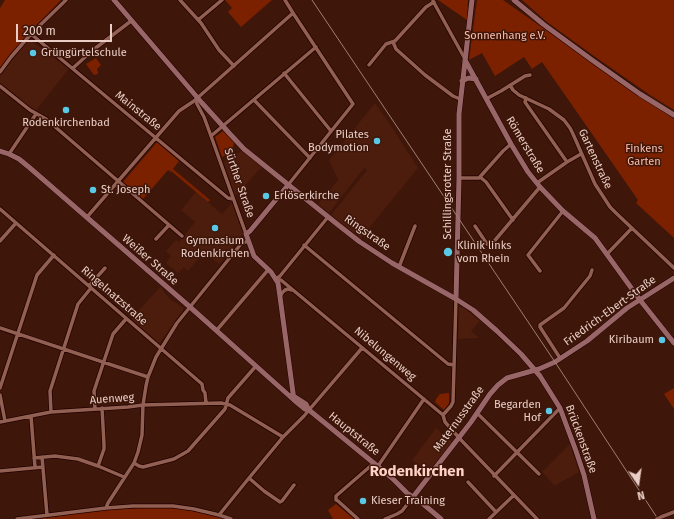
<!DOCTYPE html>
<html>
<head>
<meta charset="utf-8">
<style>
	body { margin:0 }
	#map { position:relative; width:674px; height:519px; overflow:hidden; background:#3e160a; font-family:"Fira Sans",sans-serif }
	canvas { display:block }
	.north { position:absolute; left:618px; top:463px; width:40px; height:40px; -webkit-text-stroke:3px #3e160a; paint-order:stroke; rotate:167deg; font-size:11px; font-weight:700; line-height:16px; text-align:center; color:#eacec6 }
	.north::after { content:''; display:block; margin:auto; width:14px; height:18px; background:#eacec6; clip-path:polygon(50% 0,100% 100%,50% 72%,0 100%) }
	.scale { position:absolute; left:16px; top:24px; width:96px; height:18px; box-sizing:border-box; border:2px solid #eacec6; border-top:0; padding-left:5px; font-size:12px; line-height:14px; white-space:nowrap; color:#eacec6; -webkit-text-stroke:3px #3e160a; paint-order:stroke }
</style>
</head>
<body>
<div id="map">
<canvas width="674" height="519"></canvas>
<div class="north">N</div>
<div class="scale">200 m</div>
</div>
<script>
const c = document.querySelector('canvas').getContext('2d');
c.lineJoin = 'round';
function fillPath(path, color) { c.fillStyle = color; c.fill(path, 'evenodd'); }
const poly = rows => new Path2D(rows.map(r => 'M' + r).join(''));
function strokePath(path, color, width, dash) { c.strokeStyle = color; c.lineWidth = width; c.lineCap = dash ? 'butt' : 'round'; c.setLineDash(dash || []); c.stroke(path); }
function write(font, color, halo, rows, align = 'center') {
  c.font = font + ' "Fira Sans",sans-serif'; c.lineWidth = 3; c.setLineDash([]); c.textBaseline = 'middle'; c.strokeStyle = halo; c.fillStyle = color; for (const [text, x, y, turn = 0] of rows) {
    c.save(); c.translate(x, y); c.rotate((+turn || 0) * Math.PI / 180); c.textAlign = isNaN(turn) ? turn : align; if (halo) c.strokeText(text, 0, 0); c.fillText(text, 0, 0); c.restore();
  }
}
const built = poly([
	[29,39,68,68,68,70,36,110,35,111,0,83,0,75],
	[375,103,388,121,418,168,361,238,331,215,367,170,364,168,329,213,318,204,338,180,329,160],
	[243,150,263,166,235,196,224,162],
	[196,192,222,214,232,203,243,234,219,264,204,252,188,271,184,267,178,273,166,263,171,256,166,251,176,240,179,242,195,222,181,210],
	[160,287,162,288,163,291,173,302,175,302,183,308,183,310,159,344,131,319],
	[459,307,463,307,480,321,471,331,479,338,458,339],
	[436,428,439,430,440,432,453,442,430,473,412,460],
	[570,444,579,472,554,486,552,483,542,472]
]);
const green = poly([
	[5,0,61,0,29,33,0,68,0,8],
	[225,0,272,0,241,27,228,12,232,8],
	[438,0,468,0,467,20],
	[477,0,503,0,650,103,674,119,674,238,636,203,638,200,542,62,532,69,524,57,495,76,482,53,469,60],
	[522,0,674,0,674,110,650,95,594,56,547,22],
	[96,58,101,65,97,69,98,74,94,75,86,64],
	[223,131,234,143,231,153,222,157,215,137],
	[157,142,179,161,173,169,210,200,208,202,171,171,171,172,168,170,143,199,123,182],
	[674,388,674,409,664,394],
	[449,393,449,403,448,405,444,410,435,402,436,400,436,399,440,394],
	[336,504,354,519,333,519,328,510],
	[142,508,173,508,194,511,226,519,36,519,112,509]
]);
const street = poly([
	[180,0,201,23,219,50,234,66],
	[285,0,293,13,353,104,288,185],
	[433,1,465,59],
	[198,20,222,0],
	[31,34,228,198,233,199],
	[393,42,396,49,425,75,453,96,460,99],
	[369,65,386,44,395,41,426,7,434,2],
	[73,68,93,50,131,21],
	[0,72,11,57,31,34,66,0],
	[284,73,331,131],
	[510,85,513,90,519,95,549,109,564,120,570,128,573,134,595,184,610,207,617,214,674,268],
	[0,86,30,110,46,119,182,236],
	[526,98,525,102,527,105,567,162],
	[197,99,196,101,197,104,204,117,211,136,246,234],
	[486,99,501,91,525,76,530,75],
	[254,100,310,158],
	[211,136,316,47],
	[9,154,36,114],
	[480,177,486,182,513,220],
	[459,178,479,178,503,151,511,144],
	[537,183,567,162,581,154],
	[0,209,202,384,203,390,205,393,206,403],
	[87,217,179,111,194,101,293,13],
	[475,226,487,244,491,245,540,187],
	[156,239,169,225],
	[0,241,16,223],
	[304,245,448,364,454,365],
	[607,254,632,228],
	[399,267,415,226],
	[540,271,528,255,563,211],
	[276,279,281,280,443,415,445,422,461,440,537,519],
	[276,279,280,276,328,217],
	[89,286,105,268],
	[280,297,282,293,285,290,288,289,292,290],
	[0,328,148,377],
	[216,331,268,270],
	[560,358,540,327,540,325,564,308,590,276,592,270],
	[0,388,37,275,54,255],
	[0,395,5,421],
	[95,409,94,391,113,334,126,319],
	[51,412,50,391,78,304,91,288],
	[477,413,539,474],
	[443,415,451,406,453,402,456,299],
	[31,416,35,467],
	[0,422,51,412,128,407,143,405,221,403,230,405,283,437],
	[42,457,47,515],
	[34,458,55,456,78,459,98,466,124,477],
	[134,463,139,466,143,467,174,459,188,451,225,409,228,398,256,366],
	[98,466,104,449,104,444,102,408],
	[378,466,424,399],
	[0,471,43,467],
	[494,476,560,408],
	[249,478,264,491,280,502,282,501,294,485],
	[468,482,496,512],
	[106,508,108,503,134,463,138,452,142,435,143,405,146,386,148,377,156,357,177,323,190,307,241,244,248,241],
	[219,515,249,478,283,437,304,416,309,410,362,348],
	[661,517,674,512],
	[17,519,106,508,133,506,173,506,194,509,219,515,231,519],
	[358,519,338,501,336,500,336,496,374,463],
	[385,519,397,514,402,511,413,497],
	[489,519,513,496]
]);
const secondary = poly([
	[114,0,202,103,230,134,244,149,337,224,360,242,392,263,456,299,473,310,497,331,521,354,540,376,560,408,576,451,584,475,594,519],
	[514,0,543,24,592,60,640,94,674,115],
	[465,60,511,144,528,172,540,187,563,211,595,238,640,300,674,343],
	[462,81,466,79,469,78,476,79],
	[0,151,9,154,19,159,30,168,190,307,294,400,305,409,309,410],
	[288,185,250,231,246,234,254,256,271,272,278,283,280,297,294,400],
	[456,299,459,178,459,114,472,0],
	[292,395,306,404,309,410,392,478,407,493,422,503,441,519],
	[413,497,471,422,490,394,498,385,507,378,539,369,555,362,587,341,627,308,674,278]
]);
const tram = poly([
	[312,0,555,362,658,519]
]);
const streetBridge = poly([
	[657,519,661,517]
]);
const markers = [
	[33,53,4,"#59c8e5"],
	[66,110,4,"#59c8e5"],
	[377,141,4,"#59c8e5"],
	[93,190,4,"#59c8e5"],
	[266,196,4,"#59c8e5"],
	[215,228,4,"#59c8e5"],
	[448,252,5,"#59c8e5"],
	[662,340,4,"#59c8e5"],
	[549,411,4,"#59c8e5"],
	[363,501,4,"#59c8e5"]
];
const parkNames = [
	["Sonnenhang e.V.",505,36],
	["Finkens",644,149],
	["Garten",644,162]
];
const poiNames = [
	["Grüngürtelschule",41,53],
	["Rodenkirchenbad",66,123,"center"],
	["Pilates",369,135,"right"],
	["Bodymotion",369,148,"right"],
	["St. Joseph",101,190],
	["Erlöserkirche",274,196],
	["Gymnasium",215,241,"center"],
	["Rodenkirchen",215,254,"center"],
	["Klinik links",457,246],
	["vom Rhein",457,259],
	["Kiribaum",654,340,"right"],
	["Begarden",541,405,"right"],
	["Hof",541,418,"right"],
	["Kieser Training",371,501]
];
const streetNames = [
	["Mainstraße",138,111,39],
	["Römerstraße",525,145,59],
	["Gartenstraße",595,159,65],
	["Sürther Straße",239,183,71],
	["Schillingsrotter Straße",448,184,-90],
	["Ringstraße",367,233,35],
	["Weißer Straße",150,260,41],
	["Ringelnatzstraße",114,296,41],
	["Friedrich-Ebert-Straße",610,311,-36],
	["Nibelungenweg",385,354,40],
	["Auenweg",112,399,-4],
	["Maternusstraße",459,419,-54],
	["Hauptstraße",354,434,39],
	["Brückenstraße",581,439,70]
];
const districtNames = [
	["Rodenkirchen",417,472]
];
fillPath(built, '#4c1c0d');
fillPath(green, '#7c2100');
strokePath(street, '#230000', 5);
strokePath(secondary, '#230000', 6);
strokePath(street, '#916052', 3.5);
strokePath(secondary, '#996668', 5);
strokePath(tram, '#a07f75', 1);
strokePath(streetBridge, '#230000', 5, []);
strokePath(streetBridge, '#916052', 3.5);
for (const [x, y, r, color] of markers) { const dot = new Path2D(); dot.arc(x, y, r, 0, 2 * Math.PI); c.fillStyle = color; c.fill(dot); strokePath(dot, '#3e160a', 1.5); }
write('11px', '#fbbfad', '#3e160a', parkNames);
write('11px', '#eacec6', '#3e160a', poiNames, 'left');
write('11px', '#eacec6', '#3e160a', streetNames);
write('bold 15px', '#fed2c4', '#3e160a', districtNames);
</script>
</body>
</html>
